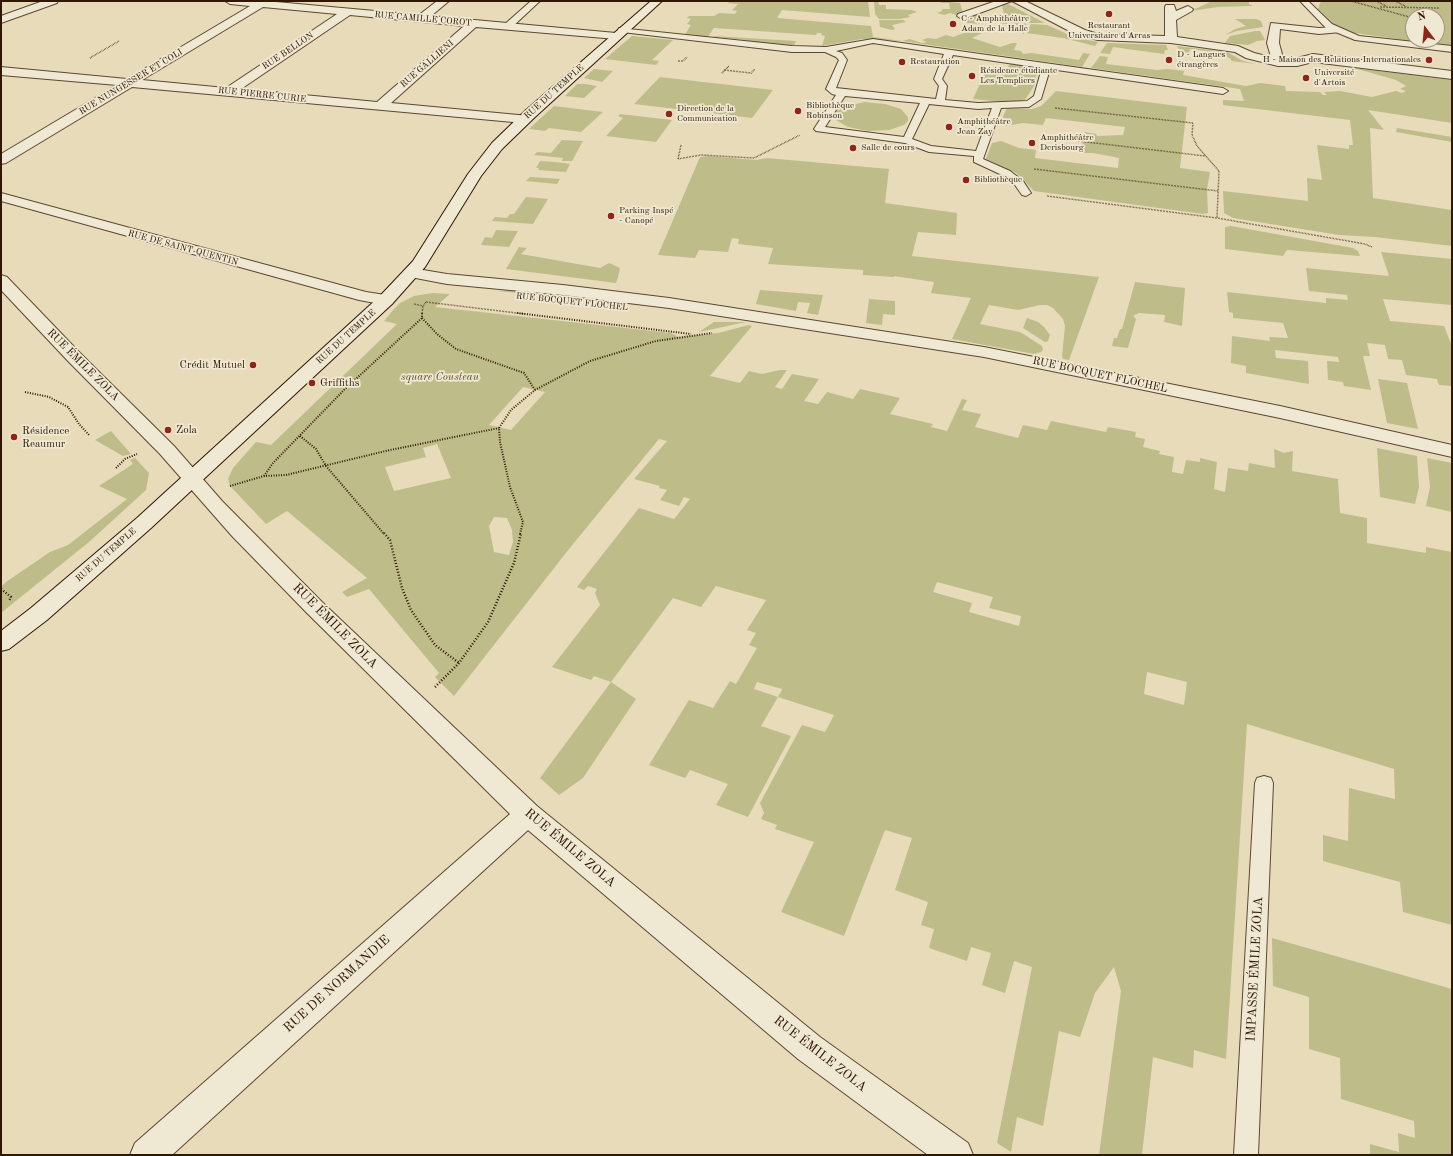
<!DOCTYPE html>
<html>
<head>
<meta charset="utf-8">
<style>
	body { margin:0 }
	#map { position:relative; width:1453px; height:1156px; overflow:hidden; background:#e7dbba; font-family:"Old Standard TT",serif }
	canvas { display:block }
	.frame { position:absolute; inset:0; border:2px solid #2f1702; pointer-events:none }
	.north { position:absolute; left:1405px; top:8px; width:40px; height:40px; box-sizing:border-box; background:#efe8d2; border:1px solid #a2947f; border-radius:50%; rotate:344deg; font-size:11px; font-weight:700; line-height:16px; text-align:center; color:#2f1702 }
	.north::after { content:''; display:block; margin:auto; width:14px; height:18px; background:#8f2418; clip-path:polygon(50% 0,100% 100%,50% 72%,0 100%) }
</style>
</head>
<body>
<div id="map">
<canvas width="1453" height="1156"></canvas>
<div class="frame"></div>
<div class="north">N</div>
</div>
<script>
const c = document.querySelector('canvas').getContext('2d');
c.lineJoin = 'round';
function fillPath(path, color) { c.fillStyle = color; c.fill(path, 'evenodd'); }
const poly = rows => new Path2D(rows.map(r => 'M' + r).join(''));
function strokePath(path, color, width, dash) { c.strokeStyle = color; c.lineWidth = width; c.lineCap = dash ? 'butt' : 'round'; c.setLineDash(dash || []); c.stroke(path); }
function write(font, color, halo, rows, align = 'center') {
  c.font = font + ' "Old Standard TT",serif'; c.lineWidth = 3.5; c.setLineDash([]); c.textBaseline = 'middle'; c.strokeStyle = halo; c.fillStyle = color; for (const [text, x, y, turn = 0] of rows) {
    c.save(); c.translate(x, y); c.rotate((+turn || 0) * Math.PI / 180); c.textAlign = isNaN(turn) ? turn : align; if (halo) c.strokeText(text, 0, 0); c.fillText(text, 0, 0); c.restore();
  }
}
const green = poly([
	[730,1,868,1,870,17,782,10,777,18,871,26,873,37,902,41,910,39,922,43,927,42,922,40,928,38,936,39,946,35,953,37,972,30,982,33,972,38,1000,47,1012,43,1017,43,1014,50,1021,51,1023,54,1032,53,1079,60,1083,53,1090,54,1082,67,902,41,862,39,822,46,825,36,821,35,822,33,817,33,816,35,714,28,707,38,684,36,691,25,687,24,691,19,687,18,689,16,714,16,719,13,735,14,737,11,732,10,738,4,728,3],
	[874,1,878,1,879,5,886,5,886,9,912,10,917,12,908,15,910,17,900,19,879,19,875,14],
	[940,1,960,3,963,13,956,15,950,13,944,15,937,13,942,11,942,9,950,9,949,3,941,3],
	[1212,1,1249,1,1249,4,1253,6,1218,7,1191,11],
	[1321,1,1452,1,1452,47,1348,32,1337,27,1318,9],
	[1413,16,1437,16,1437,40,1413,40],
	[1008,4,1043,22,1044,23,1030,23,1004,15,1002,5],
	[972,15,1002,16,1027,24,1020,33,1009,31,1014,25,999,23,997,20,980,20,981,23,971,24,963,21,969,19,965,18],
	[1235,19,1256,19,1261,21,1263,27,1237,31,1225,35,1235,29,1246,26],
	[879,20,903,20,906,22,892,25,895,29,892,30,880,27],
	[1031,24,1047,25,1074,37,1098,42,1095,46,1063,38,1026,33],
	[1255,31,1260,31,1265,40,1257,41,1248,45,1225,43,1230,36],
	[632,36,673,40,652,60,659,61,656,65,605,59],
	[715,36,796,41,794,46,789,46,745,42,746,40,714,37],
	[1107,43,1166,45,1168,50,1165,50,1164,54,1113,47,1110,54,1100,53],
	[1177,46,1227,52,1243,61,1256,64,1231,61,1231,59,1220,53,1190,49,1188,55,1184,51,1180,51],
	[1100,56,1108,57,1106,64,1157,70,1168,69,1184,71,1183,75,1246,86,1260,83,1285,86,1286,91,1320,92,1323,95,1327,95,1324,92,1340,91,1372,97,1396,91,1402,93,1406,91,1400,89,1406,86,1396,80,1354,68,1452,80,1452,123,1368,110,1384,130,1370,128,1373,198,1452,210,1452,246,1375,237,1339,235,1233,218,1224,213,1223,191,1308,201,1307,178,1322,180,1317,145,1349,149,1349,145,1353,145,1350,120,1223,105,1223,100,1244,101,1240,89,1091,68],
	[1010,63,1034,66,1038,69,1034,86,1025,100,1005,102,973,99,987,68,1007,69],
	[594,69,613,71,602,82,584,78],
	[660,77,773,90,752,118,634,104],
	[577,84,585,84,597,86,584,98,565,96],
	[1056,91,1187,107,1180,168,1210,172,1207,189,1208,213,1203,214,1034,191,1016,173,986,159,992,143,1001,141,1019,148,1036,150,1035,158,1118,168,1119,158,1093,153,1081,153,1081,150,1085,132,1096,134,1097,136,1123,135,1125,127,1046,118,1043,125,1023,123,1006,126,1000,123,1007,108,1032,109,1041,106],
	[864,102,885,104,901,109,908,117,908,121,904,125,889,130,868,131,848,127,836,120,834,116,835,112,840,108],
	[554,106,603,112,581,132,549,128,545,131,529,129],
	[620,114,629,115,672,120,656,142,606,136,623,118,618,116],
	[1397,128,1452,137,1452,142,1396,132],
	[562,140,583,141,572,161,562,161,563,158,534,155,537,152,551,153],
	[708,156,756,160,767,158,889,169,885,203,957,213,956,235,918,232,912,256,1099,277,1069,360,1063,359,1062,356,1065,326,1063,319,1053,308,1047,305,1040,305,1018,310,989,305,980,324,1020,332,1042,346,1043,350,1041,352,1034,354,952,339,971,298,931,293,934,282,894,276,894,277,863,275,863,270,768,264,773,248,738,244,739,239,732,238,728,252,699,250,695,258,658,255,700,157],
	[540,161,555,162,570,164,566,172,538,170,539,168,536,168],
	[530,177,546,178,560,179,557,184,526,181],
	[526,197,548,199,533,224,492,221,495,217,507,218,510,214,514,214],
	[1231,226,1353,248,1358,251,1360,256,1287,250,1283,256,1225,249,1225,227],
	[496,230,518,231,509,247,481,245,485,237,492,238],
	[519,247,527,248,521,254,600,268,609,263,620,268,618,277,616,283,506,269],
	[1381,252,1452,259,1452,305,1383,299,1390,321,1444,326,1452,346,1452,386,1439,385,1437,379,1406,375,1402,360,1388,359,1385,345,1367,343,1370,356,1363,356,1371,390,1344,386,1343,382,1328,380,1327,361,1339,362,1338,357,1275,350,1276,358,1308,361,1309,384,1246,373,1246,366,1231,363,1232,336,1270,341,1269,337,1288,338,1283,323,1233,318,1233,313,1229,312,1227,292,1326,303,1326,298,1348,300,1347,295,1309,291,1306,268,1389,276],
	[1135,282,1185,288,1182,326,1164,322,1165,315,1139,313,1133,316,1136,319,1128,348,1112,346,1114,338,1117,338,1120,329,1122,329],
	[518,290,647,303,660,307,497,291],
	[760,290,823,295,818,315,807,313,810,303,798,302,796,311,756,304],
	[432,293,450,294,435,307,671,333,679,337,718,333,749,325,752,326,710,376,740,383,749,371,762,374,780,370,787,370,775,387,782,389,792,374,819,379,804,401,818,404,827,392,853,399,860,389,900,398,890,414,933,424,931,427,947,431,962,399,967,400,962,410,981,414,975,427,1018,438,1023,425,1047,430,1051,421,1106,432,1108,427,1136,432,1135,437,1145,439,1143,447,1160,451,1159,454,1174,457,1172,472,1183,474,1186,460,1200,462,1200,458,1217,462,1214,489,1225,492,1228,468,1248,471,1249,463,1275,468,1274,449,1284,453,1293,451,1292,471,1338,479,1340,513,1367,518,1367,543,1426,553,1426,547,1452,552,1452,925,1403,912,1400,882,1323,861,1323,835,1348,841,1349,788,1395,799,1394,769,1247,724,1226,1059,1194,1050,1193,1068,1153,1057,1142,1155,1099,1155,1121,991,1114,967,1095,993,1080,1037,1059,1031,1043,1126,1017,1117,1011,1152,997,1143,1032,967,1014,961,1005,993,982,985,991,953,971,947,967,961,929,948,934,929,921,925,928,902,895,890,912,838,885,830,844,936,781,912,814,842,775,829,777,825,761,819,764,813,760,803,802,725,825,732,834,715,778,697,761,726,791,736,748,817,716,805,728,784,690,770,685,778,649,765,689,700,713,708,730,681,736,684,757,648,749,645,756,633,747,630,766,600,716,586,701,607,673,598,611,682,636,699,583,778,559,795,540,778,611,682,594,676,591,680,552,667,600,605,595,593,597,589,588,586,584,590,577,587,639,508,674,519,690,499,684,497,679,506,660,500,667,490,659,488,660,486,634,479,667,441,659,439,569,549,454,696,435,677,439,673,369,589,347,597,342,592,367,578,287,511,266,524,230,486,228,479,233,468,256,442,271,445,397,324,384,321,394,309,400,303,414,296],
	[523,387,545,392,511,430,489,425],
	[437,444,451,478,394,491,385,467,426,457,423,448],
	[494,517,507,518,512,530,513,542,509,555,494,552,489,526],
	[937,582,993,597,989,608,1021,616,1019,626,969,612,972,603,933,592],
	[1147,672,1187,682,1184,705,1144,694],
	[757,682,782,689,782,690,778,697,754,689],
	[869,299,895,301,895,315,883,314,882,325,866,323],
	[1027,318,1038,322,1044,327,1050,335,1048,341,1045,342,1023,328],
	[714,322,746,322,699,332],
	[1378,379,1407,383,1418,429,1387,423],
	[111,431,131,454,123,456,95,440],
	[1377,448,1417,456,1419,487,1415,504,1380,497],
	[135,458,149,473,146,490,89,542,1,613,1,587,6,582,50,552,68,545,127,499,99,486,133,464,130,460],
	[1427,458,1452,463,1452,512,1426,506,1430,487],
	[1272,938,1452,989,1452,1155,1370,1155,1370,1144,1399,1152,1398,1133,1415,1138,1414,1121,1341,1099,1340,1058,1309,1049,1309,997,1273,986]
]);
const pathFar2 = poly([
	[1351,1,1413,18],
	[1376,1,1386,6],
	[1395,1,1407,7],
	[1380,7,1439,8],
	[1023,33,1027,27],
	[90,58,119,41],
	[678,61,683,61,687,57],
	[724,70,751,73,755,69],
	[722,73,729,66],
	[981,80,1007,83],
	[1055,108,1193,123,1192,135,1197,146,1219,171,1217,218],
	[1078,141,1205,156],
	[681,145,678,159,701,155,754,158,800,135],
	[1034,169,1218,191],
	[1047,196,1217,218,1365,244,1372,247],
	[426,302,525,314],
	[414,304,423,306],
	[422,314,423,306,426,302]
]);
const pathFar1 = poly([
	[517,313,691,334],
	[422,318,437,334,456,349,524,373,535,390],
	[25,392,49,397,68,407,79,424,90,436],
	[300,436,316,449,326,466,384,534],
	[116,468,125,459,137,454],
	[264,476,273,463,345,389,422,318,422,313],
	[230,486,264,476,286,475,390,450,499,428],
	[520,534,523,522,510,487,500,442,499,428,511,410,535,390,590,361,656,341,712,333]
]);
const path = poly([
	[384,533,390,540,402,588,411,610,435,645,459,663],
	[1,589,11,597,9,601],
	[435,687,459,663,488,622,514,563,521,533]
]);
const lane = poly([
	[531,1,540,1,511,28,505,28,505,24,531,1],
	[1300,1,1308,1,1332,24,1359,36,1452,46,1452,52,1355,40,1326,28,1300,1],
	[619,28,792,46,826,47,873,39,1223,88,1228,91,1223,94,1050,69,1041,99,1029,107,1001,108,983,159,1010,171,1023,181,1031,193,1026,196,1022,195,1015,185,1002,175,974,162,974,156,929,152,905,143,816,131,814,129,836,95,832,94,826,89,839,60,836,57,825,52,792,52,622,32,618,30,619,28],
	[873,43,944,54,934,79,939,86,936,99,836,88,847,60,842,53,836,51,873,43],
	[953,55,1042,68,1034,96,1027,101,978,103,945,100,947,86,942,79,953,55],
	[845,96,920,103,904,137,825,127,845,96],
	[929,104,978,109,992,108,976,151,931,146,912,139,929,104],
	[1264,776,1271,778,1273,783,1258,1155,1234,1155,1255,783,1257,778,1264,776]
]);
const street = poly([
	[43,1,58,1,57,3,1,23,1,16,43,1],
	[225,1,265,1,419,15,437,1,449,1,431,16,616,33,622,36,616,39,476,27,391,103,529,116,530,119,529,122,524,123,132,87,6,163,1,164,1,154,117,85,1,75,1,67,127,79,250,6,230,4,225,1],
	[263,7,337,14,226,88,142,80,263,7],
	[350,15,464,26,377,102,241,89,350,15],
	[996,1,1025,1,1085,30,1098,34,1165,36,1165,7,1166,5,1174,5,1176,11,1188,6,1193,9,1192,11,1176,20,1177,37,1238,46,1254,53,1271,57,1267,43,1271,23,1319,28,1337,27,1343,30,1341,32,1319,34,1280,29,1279,43,1283,58,1297,58,1313,54,1452,71,1452,79,1313,62,1297,66,1278,66,1246,58,1235,52,1171,43,1098,40,1077,35,1012,1,966,18,962,19,957,16,958,14,996,1],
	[1,193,366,292,392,296,394,300,392,304,386,305,359,300,1,201,1,193],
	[411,268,447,274,563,285,669,298,984,347,1280,406,1452,445,1452,457,1280,418,984,357,669,308,563,295,447,284,405,276,403,273,405,270,411,268],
	[1,275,7,277,80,353,174,446,222,501,322,602,537,806,820,1037,968,1143,973,1155,928,1155,798,1059,528,830,172,1155,130,1155,135,1143,510,814,306,612,232,536,160,454,68,361,1,290,1,275]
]);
const secondary = poly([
	[651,1,662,1,535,117,502,149,481,176,425,267,392,304,151,528,47,620,9,649,1,651,1,631,31,608,137,518,380,296,413,261,468,174,492,143,525,111,651,1]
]);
const markers = [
	[1109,14,4,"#8f2418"],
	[953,24,4,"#8f2418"],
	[1169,60,4,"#8f2418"],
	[1429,60,4,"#8f2418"],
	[902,62,4,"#8f2418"],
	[972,76,4,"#8f2418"],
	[1306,78,4,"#8f2418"],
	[798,111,4,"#8f2418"],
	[669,114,4,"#8f2418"],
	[949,127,4,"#8f2418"],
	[1032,143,4,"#8f2418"],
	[853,148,4,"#8f2418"],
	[966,180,4,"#8f2418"],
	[611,216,4,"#8f2418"],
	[253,365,4,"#8f2418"],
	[312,383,4,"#8f2418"],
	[168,430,4,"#8f2418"],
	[14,437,4,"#8f2418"]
];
const farStreetnames = [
	["RUE CAMILLE COROT",423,19,5],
	["RUE BELLON",288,51,-34],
	["RUE GALLIENI",427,64,-41],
	["RUE NUNGESSER ET COLI",131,82,-31],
	["RUE DU TEMPLE",554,92,-42],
	["RUE PIERRE CURIE",262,95,6],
	["RUE DE SAINT-QUENTIN",183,248,15],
	["RUE BOCQUET FLOCHEL",572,302,6],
	["RUE DU TEMPLE",346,337,-42],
	["RUE DU TEMPLE",106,555,-41]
];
const farPoinames = [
	["C - Amphithéâtre",961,19],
	["Adam de la Halle",961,29],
	["Restaurant",1109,26,"center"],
	["Universitaire d'Arras",1109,36,"center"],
	["D - Langues",1177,55],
	["étrangères",1177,65],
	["H - Maison des Relations Internationales",1421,60,"right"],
	["Restauration",910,62],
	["Résidence étudiante",980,71],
	["Les Templiers",980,81],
	["Université",1314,73],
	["d'Artois",1314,83],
	["Bibliothèque",806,106],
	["Robinson",806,116],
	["Direction de la",677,109],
	["Communication",677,119],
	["Amphithéâtre",957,122],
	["Jean Zay",957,132],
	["Amphithéâtre",1040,138],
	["Derisbourg",1040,148],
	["Salle de cours",861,148],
	["Bibliothèque",974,180],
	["Parking Inspé",619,211],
	["- Canopé",619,221]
];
const streetNames = [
	["RUE ÉMILE ZOLA",83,365,45],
	["RUE BOCQUET FLOCHEL",1100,375,12]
];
const poiNames = [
	["Crédit Mutuel",245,365,"right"],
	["Griffiths",320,383],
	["Zola",176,430],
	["Résidence",22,431],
	["Reaumur",22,444]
];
const parkNames = [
	["square Cousteau",440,377]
];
const nearStreetnames = [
	["RUE ÉMILE ZOLA",335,626,45],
	["RUE ÉMILE ZOLA",570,848,40],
	["IMPASSE ÉMILE ZOLA",1255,969,-87],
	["RUE DE NORMANDIE",337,984,-42],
	["RUE ÉMILE ZOLA",820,1054,38]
];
fillPath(green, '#bebd8a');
strokePath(lane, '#5d4830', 2);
strokePath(street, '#5d4830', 2);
strokePath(secondary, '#2f1702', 2);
strokePath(pathFar2, '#2f1702', 1.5, [0.5, 1]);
strokePath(pathFar1, '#2f1702', 2, [1, 1.5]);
strokePath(path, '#2f1702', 2.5, [1, 2]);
fillPath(lane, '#efe8d2');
fillPath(street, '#efe8d2');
fillPath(secondary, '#efe8d2');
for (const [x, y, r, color] of markers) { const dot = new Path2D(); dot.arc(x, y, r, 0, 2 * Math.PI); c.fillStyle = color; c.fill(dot); strokePath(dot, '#efe8d2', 1.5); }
write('9px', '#2f1702', '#efe8d2', farStreetnames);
write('9px', '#2f1702', '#efe8d2', farPoinames, 'left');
write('11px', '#2f1702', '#efe8d2', streetNames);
write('11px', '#2f1702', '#efe8d2', poiNames, 'left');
write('italic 11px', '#5a492b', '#efe8d2', parkNames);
write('13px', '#2f1702', '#efe8d2', nearStreetnames);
</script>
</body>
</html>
